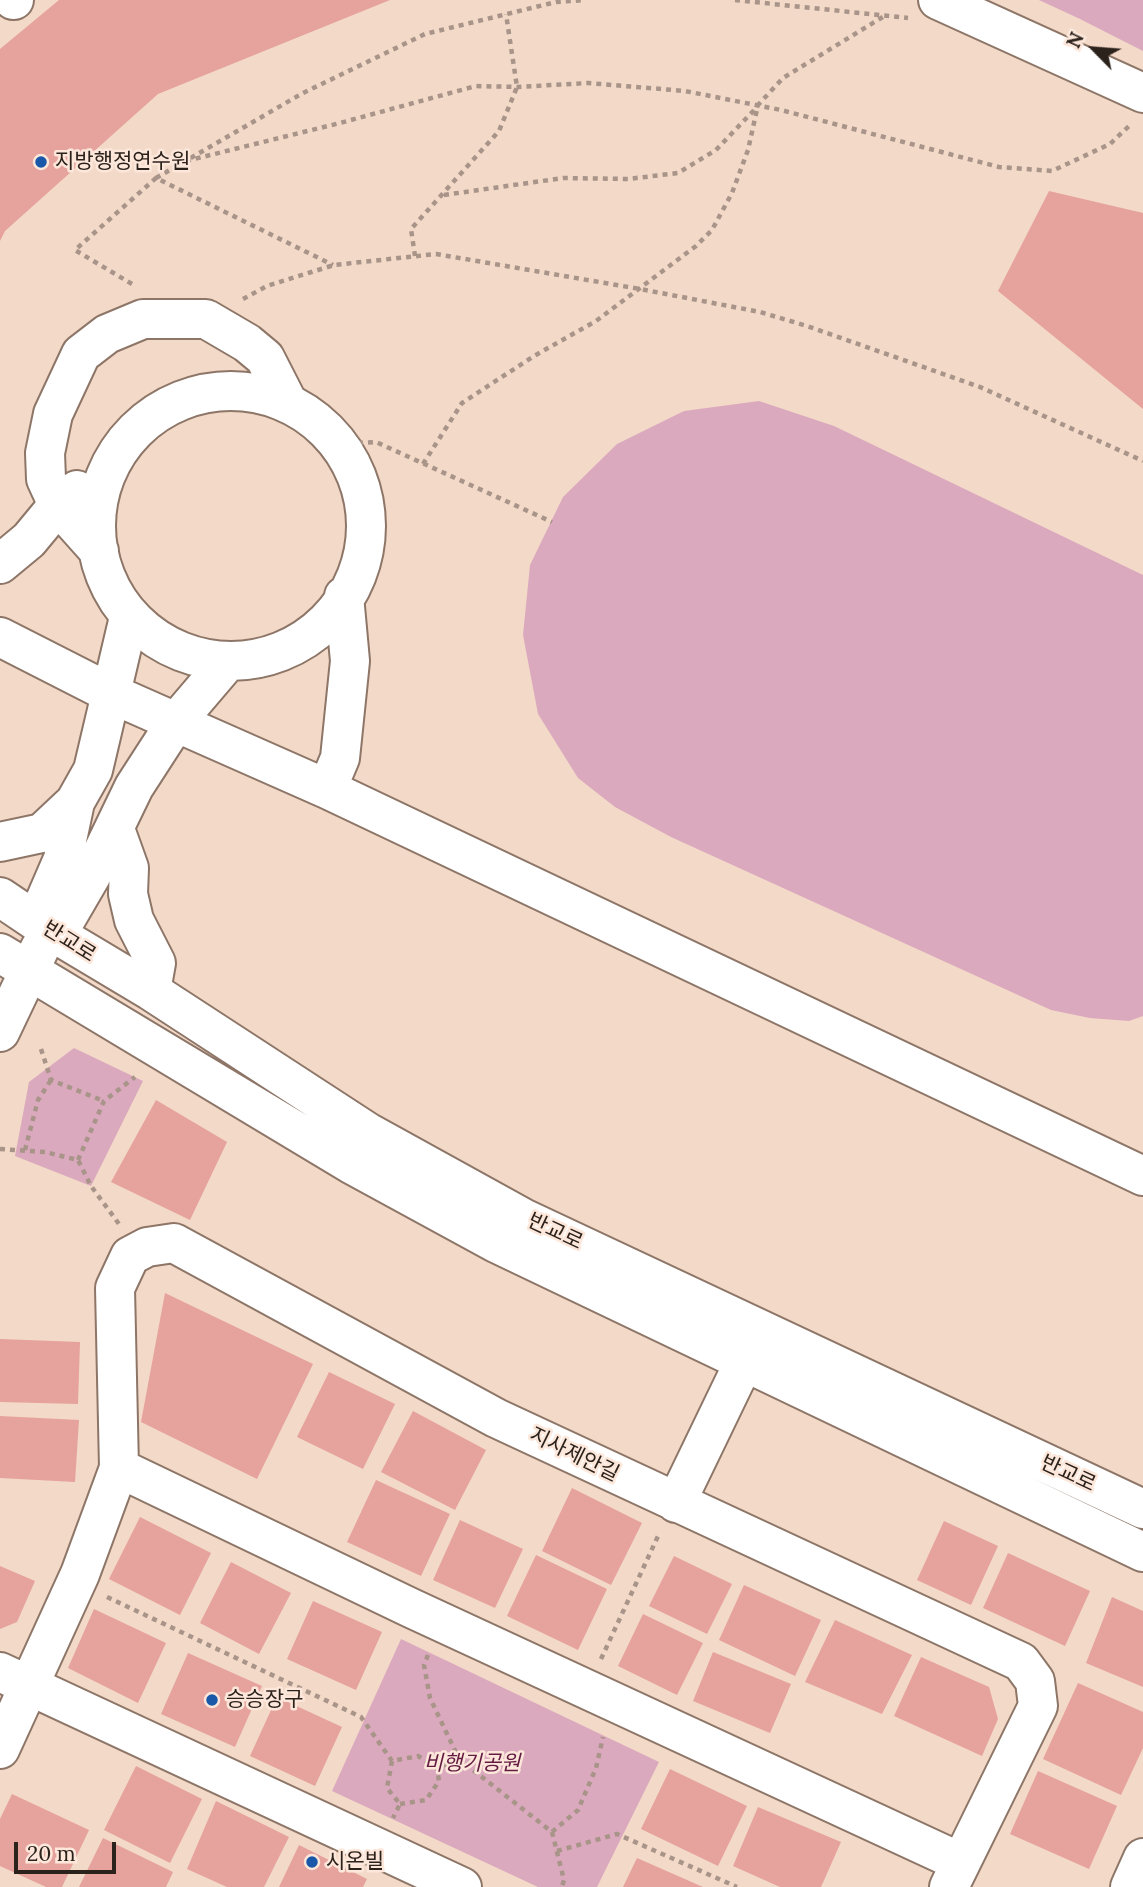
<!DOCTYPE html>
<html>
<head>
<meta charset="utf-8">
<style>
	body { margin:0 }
	#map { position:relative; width:1143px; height:1887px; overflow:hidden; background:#f3d9c8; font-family:Lora,serif }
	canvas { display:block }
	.north { position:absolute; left:1059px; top:14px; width:70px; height:70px; -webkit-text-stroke:5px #fce7da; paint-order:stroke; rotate:295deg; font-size:19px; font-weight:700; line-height:28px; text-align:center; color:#2c221c }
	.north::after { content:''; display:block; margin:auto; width:24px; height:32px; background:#2c221c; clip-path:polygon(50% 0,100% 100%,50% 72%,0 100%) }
	.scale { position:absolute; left:14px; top:1842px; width:102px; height:32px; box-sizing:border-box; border:4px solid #2c221c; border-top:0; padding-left:9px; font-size:21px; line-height:24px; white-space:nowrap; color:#2c221c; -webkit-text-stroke:5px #fce7da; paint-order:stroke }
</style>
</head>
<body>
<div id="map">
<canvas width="1143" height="1887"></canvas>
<div class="north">N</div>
<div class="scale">20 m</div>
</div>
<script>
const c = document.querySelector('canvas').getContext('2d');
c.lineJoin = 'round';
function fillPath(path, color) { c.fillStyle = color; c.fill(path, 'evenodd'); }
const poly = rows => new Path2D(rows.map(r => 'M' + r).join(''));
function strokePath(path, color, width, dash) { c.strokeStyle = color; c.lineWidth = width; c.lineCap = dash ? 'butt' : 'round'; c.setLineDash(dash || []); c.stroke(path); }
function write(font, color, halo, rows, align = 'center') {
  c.font = font + ' Lora,"Noto Sans KR",serif'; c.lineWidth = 5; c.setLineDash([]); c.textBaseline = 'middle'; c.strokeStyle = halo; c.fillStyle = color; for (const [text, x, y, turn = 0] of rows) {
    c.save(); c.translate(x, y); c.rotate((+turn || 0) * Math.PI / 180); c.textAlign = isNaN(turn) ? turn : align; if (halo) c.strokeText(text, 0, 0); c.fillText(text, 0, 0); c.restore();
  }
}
const green = poly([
	[1039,0,1143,0,1143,51,1080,19],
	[759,401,834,426,1143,575,1143,1016,1129,1021,1090,1018,1051,1010,671,837,615,807,578,778,538,714,523,635,530,565,563,497,617,444,684,411],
	[74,1048,143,1081,91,1186,15,1156,29,1082],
	[401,1639,659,1762,597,1887,538,1887,332,1791]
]);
const building = poly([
	[59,0,390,0,158,94,5,231,0,241,0,49],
	[1049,191,1143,213,1143,409,998,291],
	[156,1100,227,1142,190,1220,111,1182],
	[165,1293,313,1364,257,1479,141,1422],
	[0,1339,80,1342,78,1404,0,1402],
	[329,1372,395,1404,363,1469,297,1437],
	[413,1411,486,1450,455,1510,381,1472],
	[0,1416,79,1420,75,1482,0,1478],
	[376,1480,450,1514,421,1576,347,1542],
	[572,1488,642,1523,611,1585,542,1551],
	[140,1517,211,1553,180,1615,109,1579],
	[460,1520,523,1549,495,1608,433,1580],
	[944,1521,998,1546,971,1605,917,1580],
	[1008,1553,1090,1591,1065,1646,983,1608],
	[536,1555,607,1589,578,1650,507,1616],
	[674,1556,732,1584,707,1634,649,1606],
	[231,1562,291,1593,259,1654,200,1623],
	[0,1566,35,1581,17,1622,0,1629],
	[744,1585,821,1620,795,1676,719,1640],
	[1112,1597,1143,1611,1143,1687,1086,1663],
	[313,1601,382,1632,356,1690,287,1659],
	[94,1609,166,1643,138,1703,68,1668],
	[643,1614,703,1643,677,1695,618,1666],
	[835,1620,912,1655,882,1714,805,1682],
	[713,1652,791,1684,770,1733,693,1701],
	[188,1653,262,1686,235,1747,161,1714],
	[921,1657,989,1687,998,1719,982,1756,894,1716],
	[1078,1683,1143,1712,1143,1748,1121,1795,1043,1759],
	[277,1697,342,1727,315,1786,250,1756],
	[136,1766,202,1799,170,1863,104,1830],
	[670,1769,747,1806,718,1866,641,1829],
	[1038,1771,1117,1806,1089,1869,1010,1834],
	[12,1794,89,1830,62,1887,46,1887,0,1866,0,1819],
	[216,1801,289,1837,264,1887,227,1887,187,1869],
	[758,1807,841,1842,821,1887,780,1887,733,1866],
	[103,1838,173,1872,166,1887,79,1887],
	[299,1845,367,1879,363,1887,279,1887],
	[637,1858,703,1887,623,1887]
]);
const path = poly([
	[735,0,908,18],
	[186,161,340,123,476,86,517,87,588,83,685,91,781,110,999,167,1052,171,1110,144,1129,126],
	[156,178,303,93,425,34,556,2,585,0],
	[444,195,563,178,628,179,678,173,716,150,758,106],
	[415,256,411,229,499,131,517,87,506,14],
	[132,284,75,250,156,178,333,265],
	[243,299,267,286,334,265,436,254,640,289,760,312,807,326,980,387,1143,461],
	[338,444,376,442,552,522],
	[423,464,462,403,534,356,596,321,696,246,712,230,732,193,748,150,758,105,783,78,886,15],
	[41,1049,51,1080,104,1101],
	[0,1149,45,1152,78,1160,91,1186,119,1224],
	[25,1150,38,1100,51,1080],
	[78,1160,104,1101,135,1077],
	[107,1597,361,1717,392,1761,418,1756,437,1768,459,1759],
	[428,1655,424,1665,430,1698,459,1759,552,1832,564,1880,562,1887],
	[601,1659,659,1534],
	[392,1761,387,1788,400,1804,393,1818],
	[400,1804,426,1800,439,1781,437,1768],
	[552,1832,578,1810,596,1768,603,1737],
	[557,1851,617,1834,737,1887]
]);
const minor = poly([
	[13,0,14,0],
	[938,0,1143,93],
	'96 526a135 135 0 1 1 270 0a135 135 0 1 1-270 0Z',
	[99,551,58,505,46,479,45,453,53,414,81,354,107,334,143,319,206,319,247,343,265,358,288,403],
	[0,564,29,540,58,505,77,490],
	[0,637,112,694,327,789,1143,1176],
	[327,789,340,758,350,661,344,596],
	[115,829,129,868,128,894,134,920,156,963,151,991],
	[0,842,42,833,75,802],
	[0,897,49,930,151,991,369,1133,523,1218,1143,1509],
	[49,930,44,903,63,859,75,802,93,770,129,617],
	[49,930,66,919,91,876,134,787,176,722,228,661],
	[0,953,351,1164,496,1243,1143,1552],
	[0,1032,40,948],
	[119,1468,411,1608,960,1862],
	[676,1503,744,1362],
	[0,1672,462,1887],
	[0,1749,80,1574,119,1468,115,1288,130,1256,147,1247,174,1243,496,1418,1021,1662,1035,1681,1038,1706,949,1887],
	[1130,1887,1143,1858]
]);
const markers = [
	[41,162,7,"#1958a9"],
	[212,1700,7,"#1958a9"],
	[312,1862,7,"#1958a9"]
];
const poiNames = [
	["지방행정연수원",55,162],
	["승승장구",226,1700],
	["시온빌",326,1862]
];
const streetNames = [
	["반교로",69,942,32],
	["반교로",555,1232,25],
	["지사제안길",574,1455,26],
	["반교로",1068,1474,25]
];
const parkNames = [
	["비행기공원",472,1764]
];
fillPath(green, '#dba9be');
fillPath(building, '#e6a29d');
strokePath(minor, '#8d7667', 42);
strokePath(path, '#a89488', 4.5, [5, 5]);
strokePath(minor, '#fff', 38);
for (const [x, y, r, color] of markers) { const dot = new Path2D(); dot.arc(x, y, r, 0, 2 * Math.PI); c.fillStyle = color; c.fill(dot); strokePath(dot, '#fce7da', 2.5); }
write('21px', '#2c221c', '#fce7da', poiNames, 'left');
write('21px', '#2c221c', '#fce7da', streetNames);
write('italic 21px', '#641b42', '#fce7da', parkNames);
</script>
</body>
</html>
